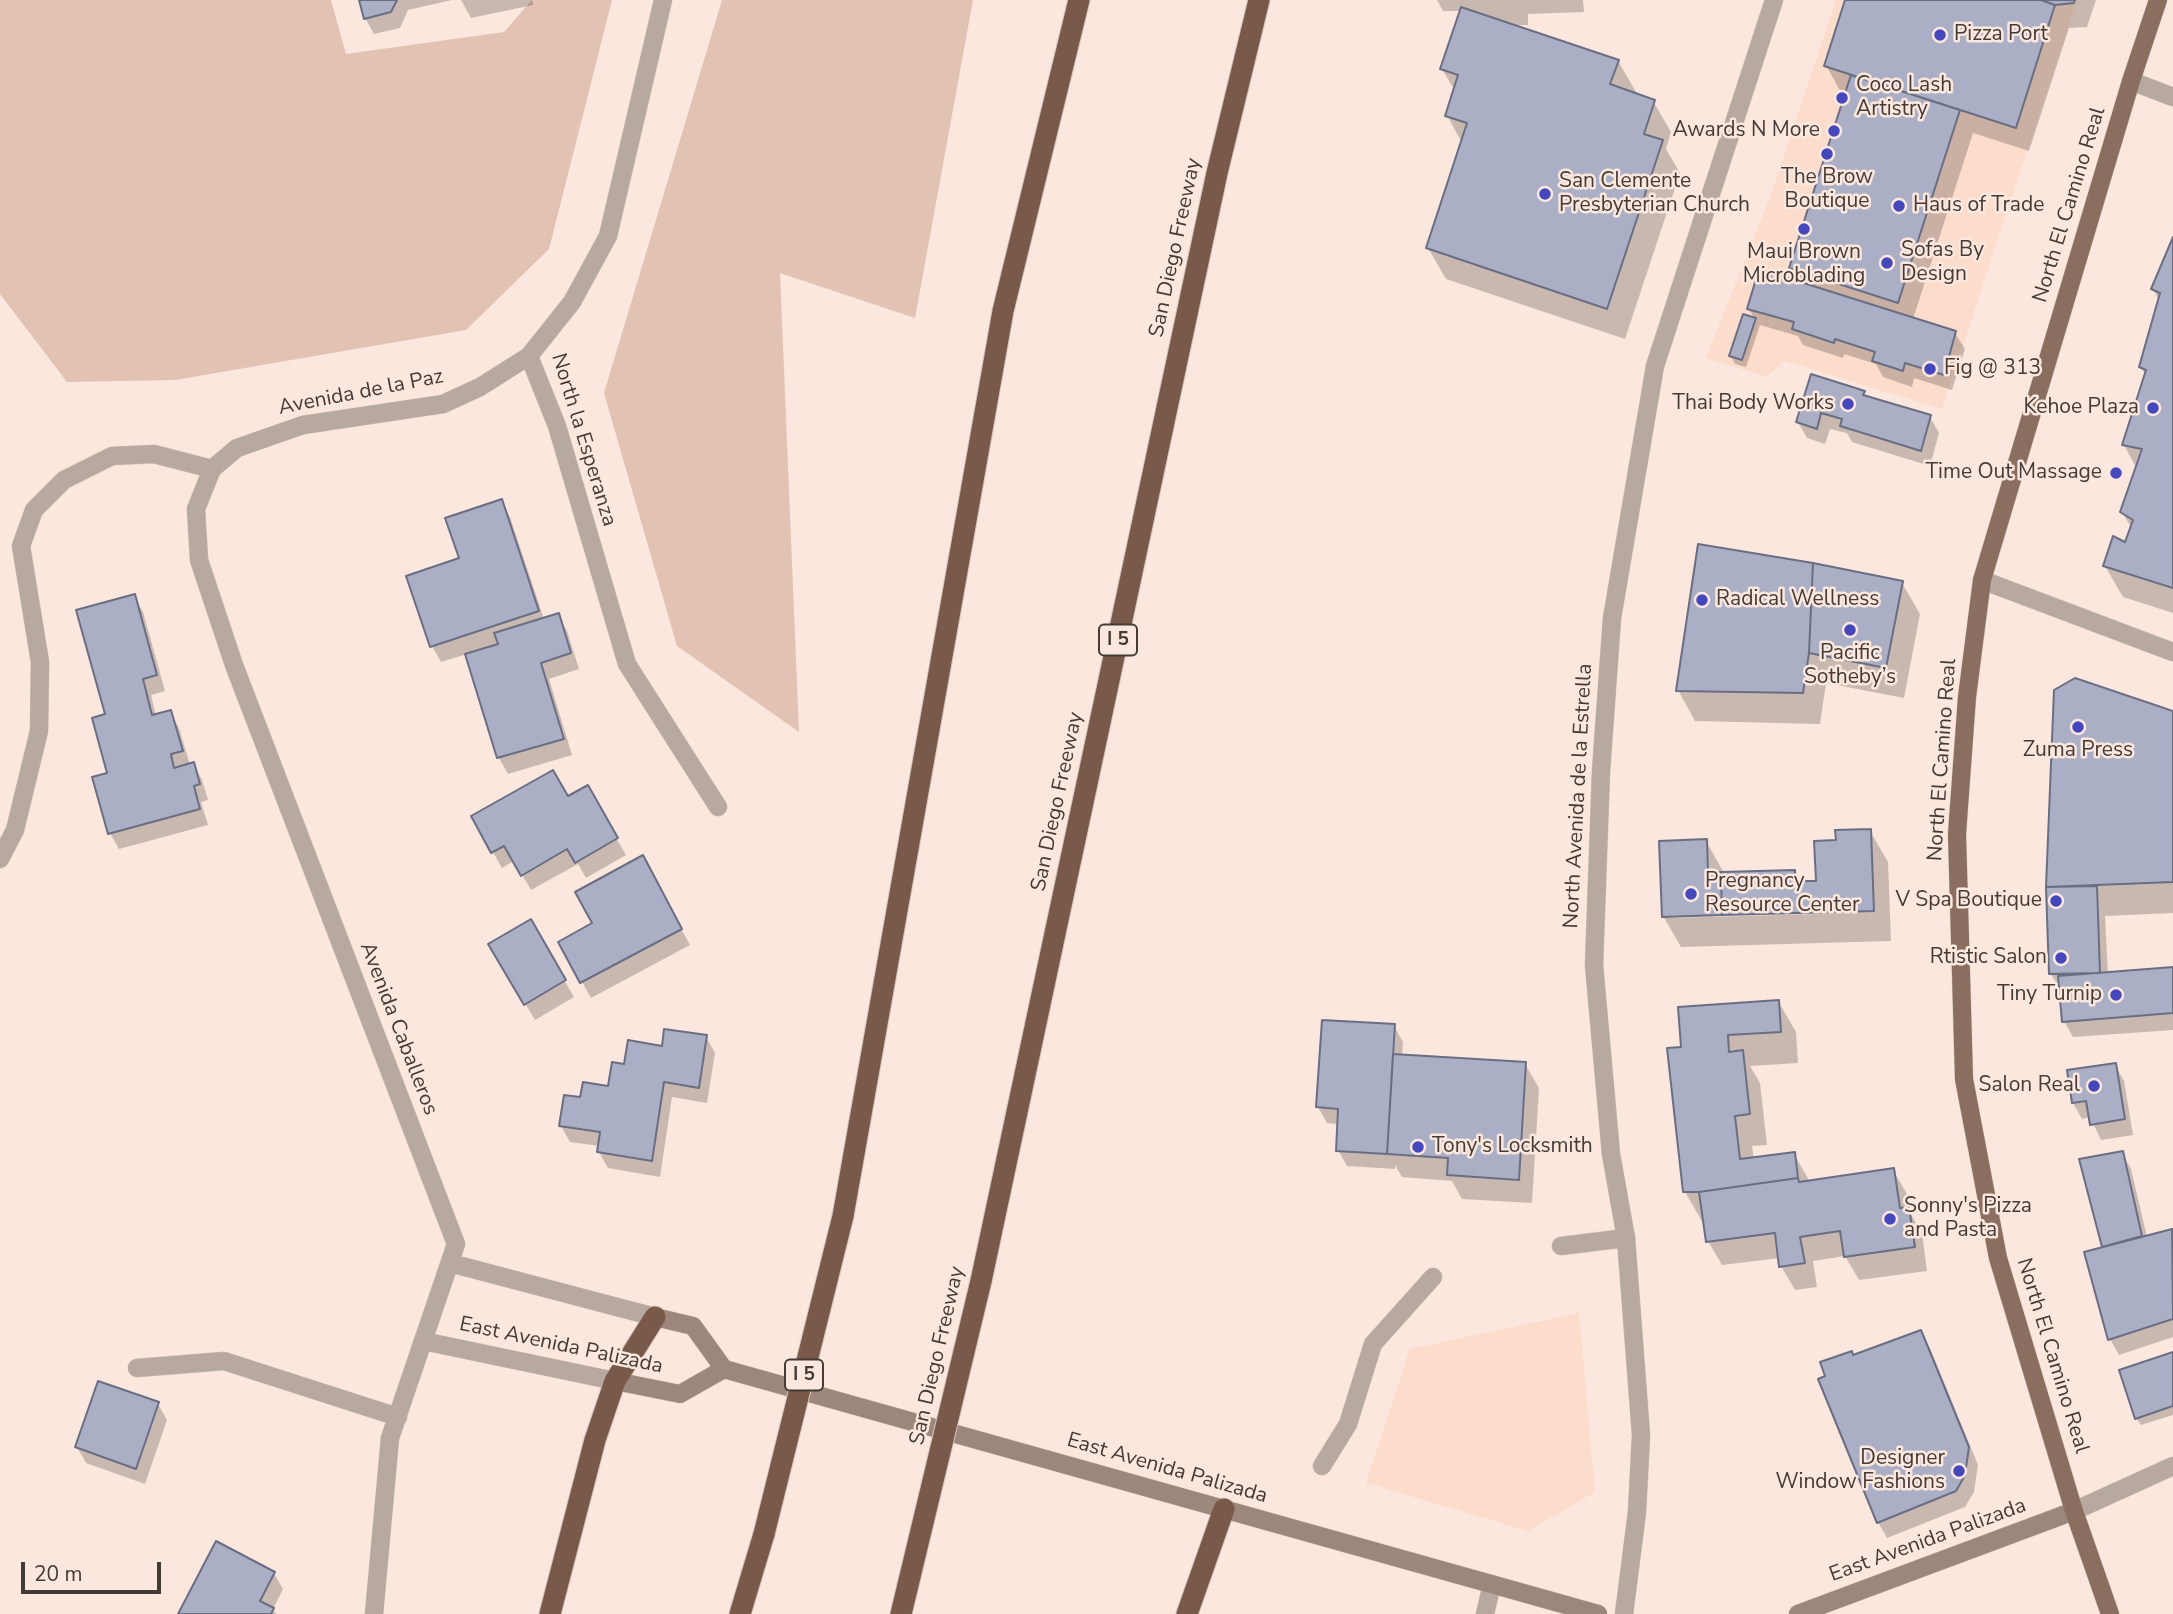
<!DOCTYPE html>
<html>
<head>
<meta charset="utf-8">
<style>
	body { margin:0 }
	#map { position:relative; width:2173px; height:1614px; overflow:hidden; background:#fbe7dd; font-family:"Nunito Sans",sans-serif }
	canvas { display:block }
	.scale { position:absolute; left:21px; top:1562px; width:140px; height:32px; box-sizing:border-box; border:4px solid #443b36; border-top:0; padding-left:9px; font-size:21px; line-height:24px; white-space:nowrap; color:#443b36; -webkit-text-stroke:5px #fbe7dd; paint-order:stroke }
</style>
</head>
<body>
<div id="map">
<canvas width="2173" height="1614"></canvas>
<div class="scale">20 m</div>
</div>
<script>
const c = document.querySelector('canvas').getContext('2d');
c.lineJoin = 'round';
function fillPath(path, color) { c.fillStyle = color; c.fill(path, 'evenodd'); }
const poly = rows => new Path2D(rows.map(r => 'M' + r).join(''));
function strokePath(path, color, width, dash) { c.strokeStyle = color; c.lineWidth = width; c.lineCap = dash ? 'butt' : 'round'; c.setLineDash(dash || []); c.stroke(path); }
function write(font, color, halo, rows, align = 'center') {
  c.font = font + ' "Nunito Sans",sans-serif'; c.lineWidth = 5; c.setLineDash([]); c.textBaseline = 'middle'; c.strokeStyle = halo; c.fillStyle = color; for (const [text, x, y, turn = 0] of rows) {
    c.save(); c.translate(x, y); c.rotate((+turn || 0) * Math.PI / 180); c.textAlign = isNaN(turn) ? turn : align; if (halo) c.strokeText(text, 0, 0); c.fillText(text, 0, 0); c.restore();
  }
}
const built = poly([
	[1836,0,2077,0,1942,409,1784,361,1767,377,1706,358,1769,200],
	[1579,1313,1595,1492,1528,1531,1366,1483,1410,1349]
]);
const green = poly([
	[0,0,331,0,346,54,504,32,532,0,612,0,549,249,466,330,175,380,67,382,0,294],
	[722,0,973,0,915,318,780,273,799,732,677,646,604,393]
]);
const shadow = poly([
	[361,0,452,0,408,10,400,28,374,34,365,18],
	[461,0,532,0,533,5,471,18],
	[1437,0,1583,0,1584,12,1528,14,1528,25,1513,25,1618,61,1636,92,1635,95,1653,101,1671,132,1666,149,1680,173,1625,339,1446,279,1428,248,1462,143,1447,115,1455,91,1442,69,1461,11,1443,11],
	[1847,0,2096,0,2087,27,2069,28,2029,151,1973,133,1913,319,1955,333,1965,349,1952,390,1914,378,1912,387,1883,377,1876,364,1844,354,1843,358,1803,345,1798,336,1760,325,1746,367,1735,364,1731,356,1755,320,1749,309,1800,283,1791,267,1848,92,1839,89,1826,65],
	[2173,241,2173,613,2123,597,2105,566,2126,544,2132,529,2122,512,2137,469,2124,445,2146,376,2141,367,2159,300,2153,289],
	[1863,392,1866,397,1930,417,1939,433,1930,466,1852,442,1847,433,1830,429,1825,444,1807,438,1798,422],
	[501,501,510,517,544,619,558,615,567,631,579,669,549,679,572,755,508,774,499,758,467,654,441,662,432,646,409,577,461,559],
	[1902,583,1920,614,1904,698,1826,683,1820,724,1695,721,1678,690],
	[134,596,143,612,165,691,151,695,156,716,170,712,179,728,190,765,193,764,202,780,208,800,201,802,208,825,119,849,110,833,107,715],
	[2056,691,2173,713,2173,913,2105,916,2108,974,2173,969,2173,1030,2073,1037,2064,1021,2061,991,2051,974,2048,887],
	[587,788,626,855,586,878,578,864,531,890,514,861,502,868,473,817,567,799],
	[1870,831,1888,862,1891,941,1681,947,1663,916,1706,841,1724,873,1794,871,1800,883,1817,882,1838,841],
	[1815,911,1815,914,1670,918,1670,915],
	[651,873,690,945,591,998,560,942,594,924],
	[530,922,574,997,535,1020,490,945],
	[1778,1001,1796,1032,1798,1063,1750,1066,1760,1083,1767,1145,1752,1146,1754,1159,1794,1154,1810,1182,1893,1170,1907,1194,1909,1211,1922,1233,1927,1271,1859,1280,1845,1256,1813,1261,1817,1287,1795,1290,1781,1266,1780,1258,1722,1265,1708,1241,1705,1223,1703,1223,1685,1192,1683,1049],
	[1394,1026,1403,1042,1402,1056,1525,1064,1539,1088,1532,1203,1462,1199,1452,1181,1402,1177,1395,1165,1395,1169,1347,1166,1338,1150,1339,1124,1327,1123,1318,1107],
	[706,1037,715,1053,707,1103,672,1097,660,1177,608,1168,599,1152,600,1146,570,1142,561,1126,581,1099,609,1088,626,1066,663,1048],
	[2115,1065,2124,1081,2133,1135,2101,1140,2090,1117,2082,1119,2073,1103],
	[2122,1153,2131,1169,2147,1237,2171,1231,2173,1233,2173,1337,2119,1355,2110,1339,2104,1249,2082,1161],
	[1921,1332,1930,1348,1978,1465,1974,1492,1965,1507,1887,1538,1878,1522,1853,1357],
	[2173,1354,2173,1415,2141,1425,2136,1418],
	[158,1404,167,1420,145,1484,86,1463,77,1447],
	[274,1573,283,1589,273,1609,276,1614,180,1614]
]);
const building = poly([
	[359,0,397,0,391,12,364,19,359,0],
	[1845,0,2041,0,2055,5,2016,128,1824,66,1845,0],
	[2041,0,2075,0,2074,3,2055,5,2041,0],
	[1461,7,1619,60,1610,84,1655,100,1644,134,1663,140,1607,309,1426,248,1467,123,1445,116,1458,75,1440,69,1461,7],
	[1851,75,1960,110,1898,303,1789,268,1851,75],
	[2173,237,2173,588,2103,566,2113,536,2125,542,2133,520,2120,512,2142,449,2122,445,2146,370,2139,367,2160,293,2151,289,2173,237],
	[1759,269,1956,331,1944,375,1905,363,1903,371,1872,361,1875,352,1835,339,1834,343,1792,329,1794,322,1747,309,1759,269],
	[1743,314,1756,318,1742,360,1729,356,1743,314],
	[1811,374,1865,391,1863,395,1931,415,1921,451,1840,426,1842,419,1821,413,1817,429,1796,422,1811,374],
	[502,499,539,611,430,647,406,576,459,558,445,518,502,499],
	[1698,544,1813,563,1809,653,1803,693,1676,691,1698,544],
	[1813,563,1903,581,1886,668,1809,653,1813,563],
	[135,594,157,675,143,679,152,715,171,710,183,751,171,754,174,768,194,762,200,784,194,786,200,809,108,834,92,777,107,773,92,718,105,714,76,610,135,594],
	[559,613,571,653,541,663,564,739,497,758,465,654,498,644,494,633,559,613],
	[2075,678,2173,711,2173,882,2046,887,2054,690,2075,678],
	[553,770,568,796,588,785,618,838,575,863,567,849,521,876,504,846,491,853,471,816,553,770],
	[1871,829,1874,911,1722,915,1721,872,1795,870,1795,881,1816,881,1814,841,1836,840,1835,830,1871,829],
	[1707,839,1708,872,1721,872,1722,915,1662,917,1659,841,1707,839],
	[643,855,682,929,580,983,558,942,592,923,575,892,643,855],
	[2097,886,2100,973,2049,974,2046,887,2097,886],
	[531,919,566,980,524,1005,488,944,531,919],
	[2173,967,2173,1013,2062,1022,2058,976,2173,967],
	[1779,1000,1781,1032,1728,1035,1729,1052,1743,1050,1750,1114,1735,1116,1740,1159,1795,1152,1798,1178,1699,1192,1683,1192,1667,1048,1681,1047,1678,1007,1779,1000],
	[1322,1020,1395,1024,1387,1154,1336,1151,1338,1109,1316,1107,1322,1020],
	[664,1029,707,1035,699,1088,664,1082,652,1161,597,1152,600,1132,559,1126,564,1095,580,1097,583,1082,608,1086,612,1062,624,1064,628,1040,662,1046,664,1029],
	[1393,1054,1526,1062,1519,1180,1447,1175,1448,1158,1387,1154,1393,1054],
	[2116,1063,2125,1119,2090,1125,2086,1101,2072,1103,2067,1070,2116,1063],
	[2123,1151,2142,1236,2102,1247,2079,1159,2123,1151],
	[1894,1168,1900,1208,1909,1207,1915,1247,1844,1257,1840,1231,1800,1237,1805,1263,1779,1267,1775,1233,1706,1242,1699,1192,1798,1178,1799,1182,1894,1168],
	[2172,1229,2173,1319,2108,1340,2084,1252,2172,1229],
	[1921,1330,1969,1447,1965,1475,1956,1491,1877,1523,1818,1379,1825,1376,1820,1362,1852,1351,1853,1355,1921,1330],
	[2173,1352,2173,1406,2135,1419,2119,1370,2173,1352],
	[98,1381,159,1402,136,1469,75,1447,98,1381],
	[216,1541,275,1572,260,1601,274,1608,271,1614,178,1614,216,1541]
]);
const service = poly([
	[1561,1246,1626,1238],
	[137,1368,224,1361,398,1417],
	[1322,1466,1348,1424,1373,1344,1433,1277],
	[1485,1614,1492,1584]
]);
const minor = poly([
	[2131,81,2173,97],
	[529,356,557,426,627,664,718,807],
	[0,859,15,830,39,731,40,662,21,546,34,510,64,480,112,456,154,454,212,469]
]);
const tertiary = poly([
	[1982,580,2173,652],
	[450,1263,655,1317],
	[423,1341,615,1381],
	[2074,1511,2173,1466],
	[374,1614,390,1438,456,1244,234,665,199,560,196,509,212,469,237,448,303,425,443,404,480,387,529,356,572,302,608,236,663,0],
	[1624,1614,1637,1512,1641,1435,1626,1238,1611,1154,1594,965,1601,771,1612,618,1655,366,1774,0]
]);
const secondary = poly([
	[655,1317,693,1326,724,1369,1598,1614],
	[615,1381,680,1394,724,1369],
	[1798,1614,2074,1511]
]);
const primary = poly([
	[2110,1614,2074,1511,1998,1258,1964,1079,1957,834,1967,697,1982,580,2131,81,2158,0]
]);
const motorway = poly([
	[843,1216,1003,311,1079,0],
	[981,1281,1217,173,1259,0],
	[550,1614,595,1440,615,1381,655,1317],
	[740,1614,764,1534],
	[901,1614,908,1585],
	[1187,1614,1224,1509]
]);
const motorwayBridge = poly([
	[764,1534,843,1216],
	[908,1585,981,1281]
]);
const markers = [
	[1940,35,7,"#4548bd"],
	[1842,98,7,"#4548bd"],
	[1834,131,7,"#4548bd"],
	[1827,154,7,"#4548bd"],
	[1545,194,7,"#4548bd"],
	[1899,206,7,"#4548bd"],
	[1804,229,7,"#4548bd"],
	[1887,263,7,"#4548bd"],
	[1930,369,7,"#4548bd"],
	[1848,404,7,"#4548bd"],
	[2153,408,7,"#4548bd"],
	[2116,473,7,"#4548bd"],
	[1702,600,7,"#4548bd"],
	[1850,630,7,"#4548bd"],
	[2078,727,7,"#4548bd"],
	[1691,894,7,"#4548bd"],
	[2056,901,7,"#4548bd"],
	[2061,958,7,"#4548bd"],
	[2116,995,7,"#4548bd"],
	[2094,1086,7,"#4548bd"],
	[1418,1147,7,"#4548bd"],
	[1890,1219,7,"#4548bd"],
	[1959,1471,7,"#4548bd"]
];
const shields = [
	[1118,640,38],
	[804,1375,38]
];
const shieldNames = [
	["I 5",1118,640],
	["I 5",804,1375]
];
const poiNames = [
	["Pizza Port",1954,35],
	["Coco Lash",1856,86],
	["Artistry",1856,110],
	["Awards N More",1820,131,"right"],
	["The Brow",1827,178,"center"],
	["Boutique",1827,202,"center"],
	["San Clemente",1559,182],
	["Presbyterian Church",1559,206],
	["Haus of Trade",1913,206],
	["Sofas By",1901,251],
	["Design",1901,275],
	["Maui Brown",1804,253,"center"],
	["Microblading",1804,277,"center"],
	["Fig @ 313",1944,369],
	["Thai Body Works",1834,404,"right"],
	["Kehoe Plaza",2139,408,"right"],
	["Time Out Massage",2102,473,"right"],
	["Radical Wellness",1716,600],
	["Pacific",1850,654,"center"],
	["Sotheby’s",1850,678,"center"],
	["Zuma Press",2078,751,"center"],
	["Pregnancy",1705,882],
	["Resource Center",1705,906],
	["V Spa Boutique",2042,901,"right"],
	["Rtistic Salon",2047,958,"right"],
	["Tiny Turnip",2102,995,"right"],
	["Salon Real",2080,1086,"right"],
	["Tony's Locksmith",1432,1147],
	["Sonny's Pizza",1904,1207],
	["and Pasta",1904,1231],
	["Designer",1945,1459,"right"],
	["Window Fashions",1945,1483,"right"]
];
const streetNames = [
	["North El Camino Real",2070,205,-73],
	["San Diego Freeway",1176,248,-78],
	["Avenida de la Paz",361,393,-11],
	["North la Esperanza",583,440,73],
	["North El Camino Real",1943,760,-86],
	["North Avenida de la Estrella",1579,796,-87],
	["San Diego Freeway",1058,802,-78],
	["Avenida Caballeros",398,1029,69],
	["East Avenida Palizada",561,1346,12],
	["San Diego Freeway",938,1356,-77],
	["North El Camino Real",2052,1356,73],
	["East Avenida Palizada",1167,1469,16],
	["East Avenida Palizada",1928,1541,-20]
];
fillPath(built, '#fcdccb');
fillPath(green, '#e2c2b2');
fillPath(shadow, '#0003');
fillPath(building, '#aaafc5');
strokePath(building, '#6a6e83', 2);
strokePath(service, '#d6c5bc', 19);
strokePath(minor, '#d6c5bc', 19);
strokePath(tertiary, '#d6c5bc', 19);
strokePath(secondary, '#d6c5bc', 19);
strokePath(primary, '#d6c5bc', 19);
strokePath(motorway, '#d6c5bc', 23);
strokePath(service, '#b7a8a0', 18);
strokePath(minor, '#b7a8a0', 18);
strokePath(tertiary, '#b7a8a0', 18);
strokePath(secondary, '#9d867b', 18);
strokePath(primary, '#8a6f60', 18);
strokePath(motorway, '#795a4a', 21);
strokePath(motorwayBridge, '#d6c5bc', 23, []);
strokePath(motorwayBridge, '#795a4a', 21);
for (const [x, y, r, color] of markers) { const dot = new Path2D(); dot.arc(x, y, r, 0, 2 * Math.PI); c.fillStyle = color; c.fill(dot); strokePath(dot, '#fbe7dd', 2.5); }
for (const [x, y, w] of shields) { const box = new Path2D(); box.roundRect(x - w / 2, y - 15.5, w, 31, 5); c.fillStyle = '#fbe7dd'; c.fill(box); strokePath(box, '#443b36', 2); }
write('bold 19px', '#443b36', null, shieldNames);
write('21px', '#443b36', '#fbe7dd', poiNames, 'left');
write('21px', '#443b36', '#fbe7dd', streetNames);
</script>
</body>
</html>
